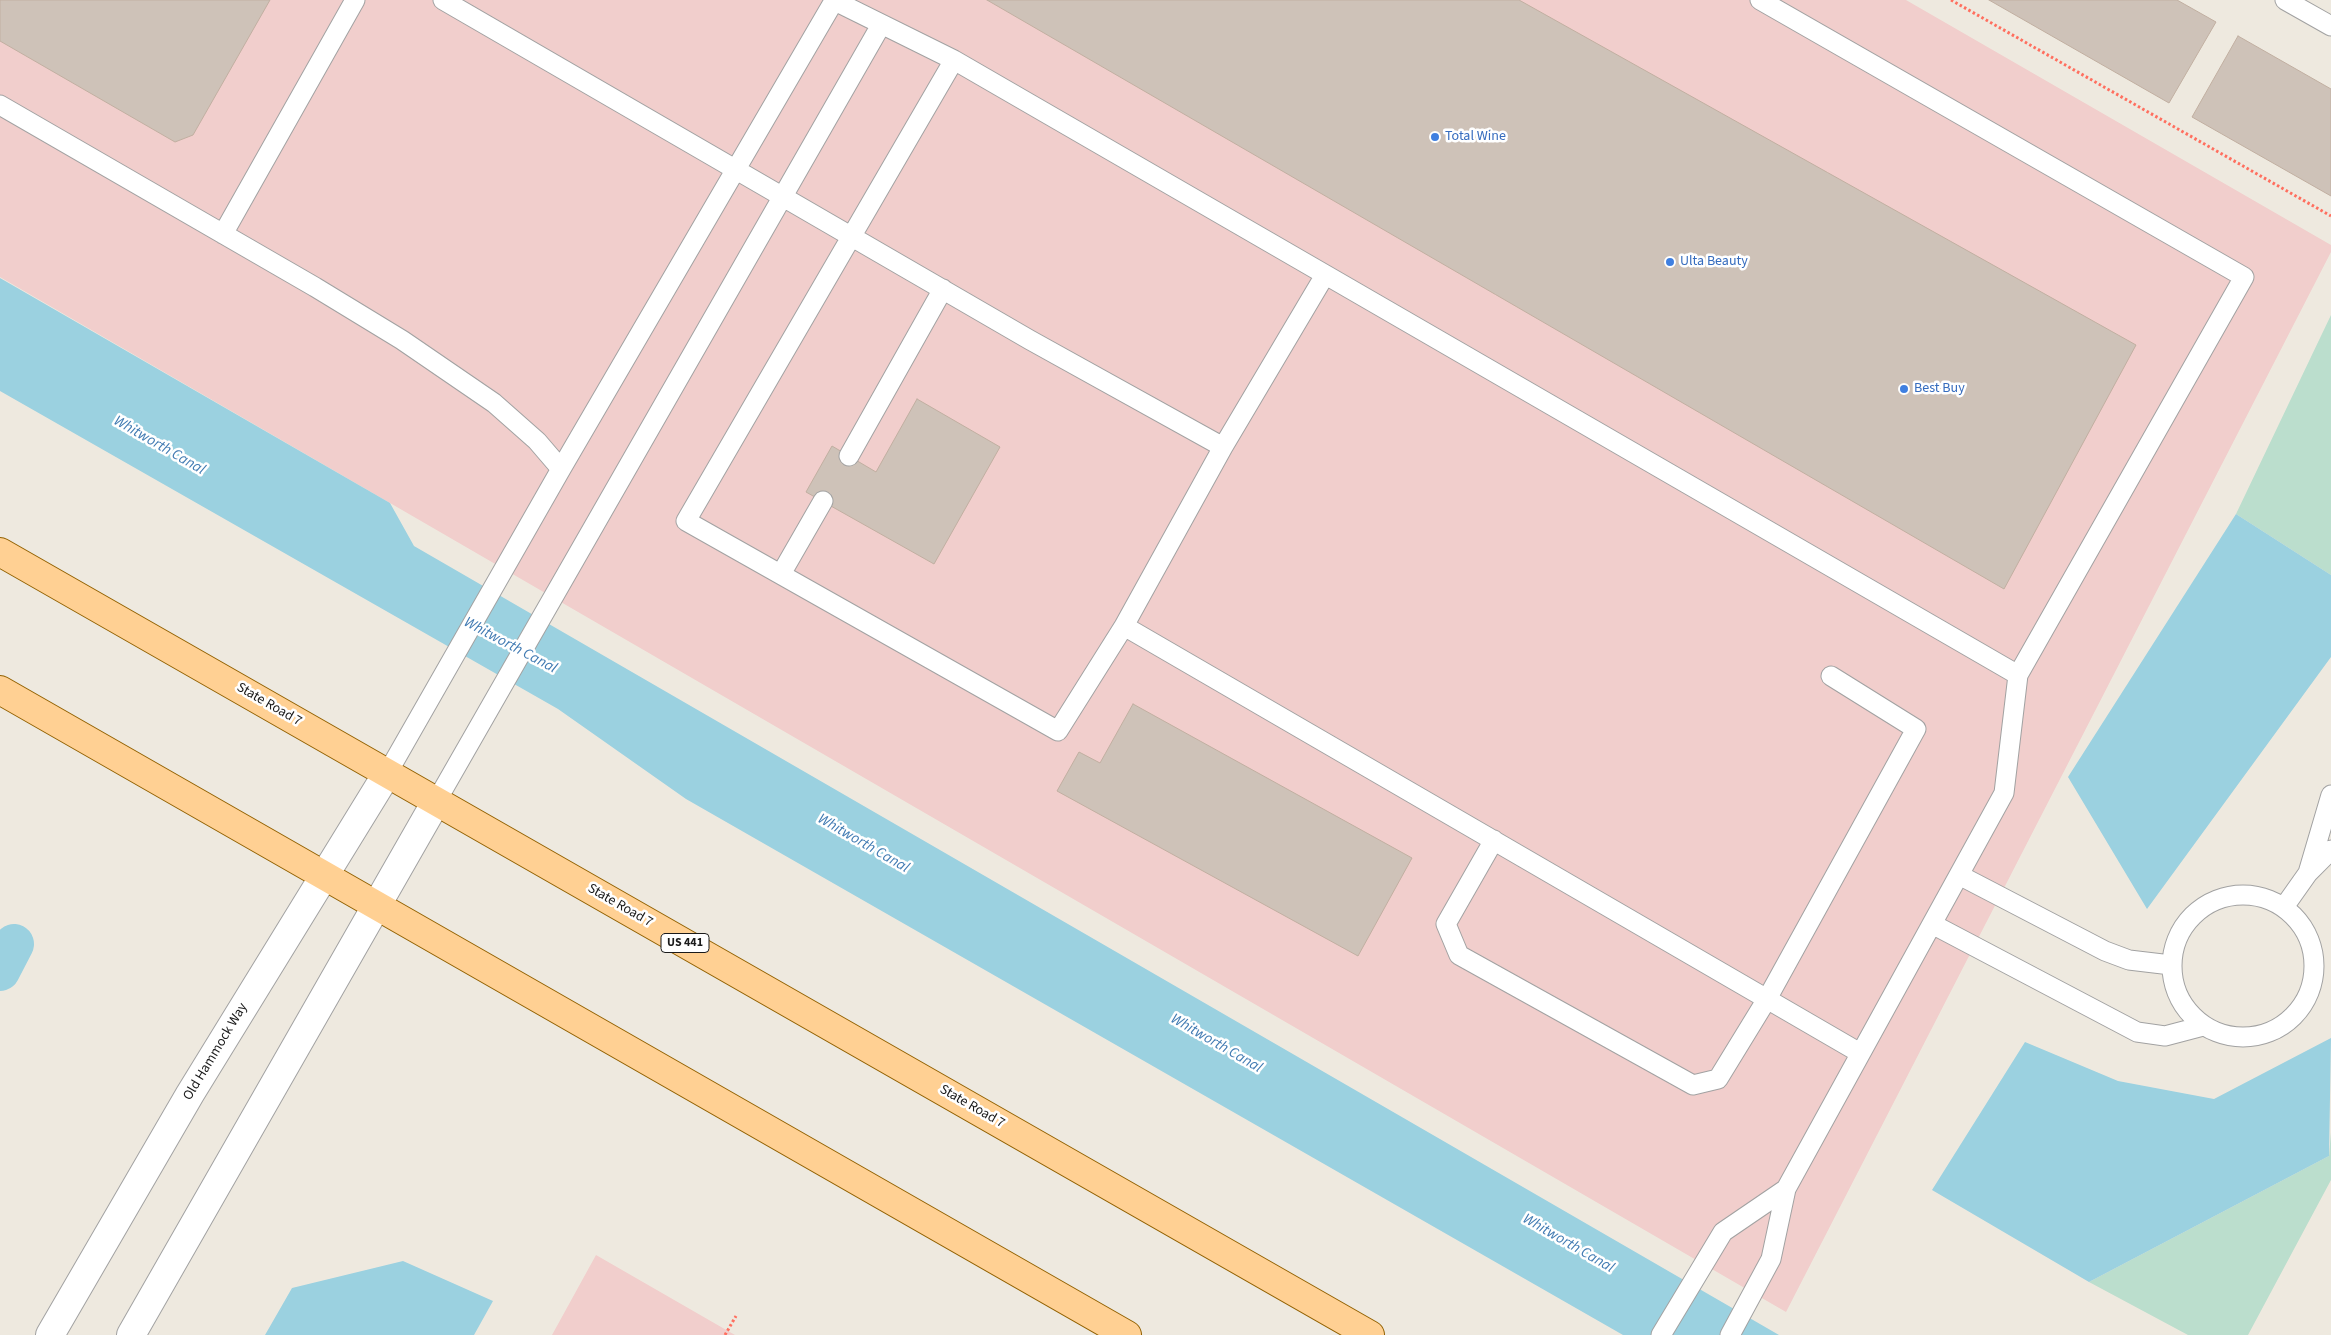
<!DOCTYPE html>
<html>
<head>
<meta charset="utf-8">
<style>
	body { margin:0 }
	canvas { display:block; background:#eee9df }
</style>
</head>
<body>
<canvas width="2331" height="1335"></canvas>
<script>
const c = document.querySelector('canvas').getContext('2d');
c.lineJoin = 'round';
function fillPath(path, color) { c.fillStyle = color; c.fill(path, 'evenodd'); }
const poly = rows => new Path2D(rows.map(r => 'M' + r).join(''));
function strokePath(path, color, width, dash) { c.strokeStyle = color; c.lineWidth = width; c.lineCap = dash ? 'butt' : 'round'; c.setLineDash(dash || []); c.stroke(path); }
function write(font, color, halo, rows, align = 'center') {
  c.font = font + ' "Source Sans 3",sans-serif'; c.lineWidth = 5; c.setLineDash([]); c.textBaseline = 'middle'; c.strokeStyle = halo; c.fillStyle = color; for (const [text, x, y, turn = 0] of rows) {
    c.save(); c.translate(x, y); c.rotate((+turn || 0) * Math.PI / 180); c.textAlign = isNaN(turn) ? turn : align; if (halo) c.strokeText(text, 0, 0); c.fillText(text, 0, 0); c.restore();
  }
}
const commercial = poly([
	[0,0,1906,0,2331,245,2331,252,1786,1312,0,277],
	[596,1255,735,1335,552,1335]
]);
const wetland = poly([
	[2331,315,2331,575,2236,514],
	[2331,1132,2331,1180,2248,1335,2188,1335,2089,1282,2329,1156]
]);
const water = poly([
	[0,278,390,503,414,546,1779,1335,1623,1335,686,799,558,709,0,391],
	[2236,514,2331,575,2331,657,2147,909,2068,777],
	[2331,1038,2329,1156,2089,1282,1932,1190,2025,1042,2118,1081,2214,1099],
	[403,1261,493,1301,474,1335,265,1335,292,1288]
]);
const canal = poly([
	[0,971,14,944]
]);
const building = poly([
	[0,0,270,0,193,135,175,142,0,41,0,0],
	[987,0,1519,0,2136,345,2004,589,987,0],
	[1989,0,2177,0,2216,22,2169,103,1989,0],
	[2238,36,2331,89,2331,196,2192,117,2238,36],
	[917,399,1000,447,934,564,806,492,832,446,876,472,917,399],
	[1133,704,1412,858,1358,956,1057,791,1079,752,1100,763,1133,704]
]);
const path = poly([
	[1951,0,2331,216],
	[725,1335,736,1316]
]);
const lane = poly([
	[443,0,1030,340,1223,447],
	[833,0,954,60,2018,675,2004,793,1786,1189,1771,1259,1730,1335],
	[1760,0,2244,277,2018,675],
	[2285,0,2331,26],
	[954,60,686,521,1058,731,1124,626,1860,1053],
	[0,105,315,287,402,340,494,403,537,441,561,469],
	[223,234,355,0],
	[849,456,943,289],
	[781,574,823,501],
	[1124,626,1223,447,1325,275],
	[388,772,561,469,834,1],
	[437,800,881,25],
	[1494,840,1446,924,1459,955,1693,1085,1718,1079,1767,999,1916,729,1831,676],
	[2308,873,2331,795],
	[1959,875,2105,951,2129,960,2171,965],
	'2172 966a71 71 0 1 1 142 0a71 71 0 1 1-142 0Z',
	[2284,907,2308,873,2331,850],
	[1932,924,2137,1032,2165,1036,2203,1026],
	[1661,1335,1723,1232,1786,1189]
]);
const street = poly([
	[50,1335,190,1094,388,772],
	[131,1335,437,800]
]);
const primary = poly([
	[0,552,1370,1335],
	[0,690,1127,1335]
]);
const markers = [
	[1435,137,5,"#3f7fe0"],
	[1670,262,5,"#3f7fe0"],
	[1904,389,5,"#3f7fe0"]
];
const shields = [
	[685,943,48]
];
const shieldNames = [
	["US 441",685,943]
];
const shopNames = [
	["Total Wine",1445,137],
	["Ulta Beauty",1680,262],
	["Best Buy",1914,389]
];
const streetNames = [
	["State Road 7",269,705,30],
	["State Road 7",620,906,30],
	["Old Hammock Way",216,1052,-59],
	["State Road 7",972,1107,30]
];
const waterNames = [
	["Whitworth Canal",159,446,30],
	["Whitworth Canal",510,646,28],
	["Whitworth Canal",863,844,30],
	["Whitworth Canal",1216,1044,30],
	["Whitworth Canal",1568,1244,30]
];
fillPath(commercial, '#f1cecc');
fillPath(wetland, '#bbdecd');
fillPath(water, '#9bd1e0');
strokePath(canal, '#9bd1e0', 40);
fillPath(building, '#cec2b8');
strokePath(building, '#c1afa1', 1);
strokePath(lane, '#a2a2a2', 21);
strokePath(street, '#a2a2a2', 30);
strokePath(primary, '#926100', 30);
strokePath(path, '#ff6f5f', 3, [2.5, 2.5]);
strokePath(lane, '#fff', 19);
strokePath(street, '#fff', 28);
strokePath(primary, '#ffd093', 28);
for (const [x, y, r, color] of markers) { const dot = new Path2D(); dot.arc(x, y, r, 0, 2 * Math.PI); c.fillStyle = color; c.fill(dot); strokePath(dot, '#fff', 2); }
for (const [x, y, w] of shields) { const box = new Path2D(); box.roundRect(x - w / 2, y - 9.5, w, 19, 4); c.fillStyle = '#fff'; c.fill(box); strokePath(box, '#1b1b1b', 1); }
write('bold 12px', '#1b1b1b', null, shieldNames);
write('14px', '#366cbe', '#fff', shopNames, 'left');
write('14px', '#1b1b1b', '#fff', streetNames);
write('italic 15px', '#407ab2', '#fff', waterNames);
</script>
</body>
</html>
